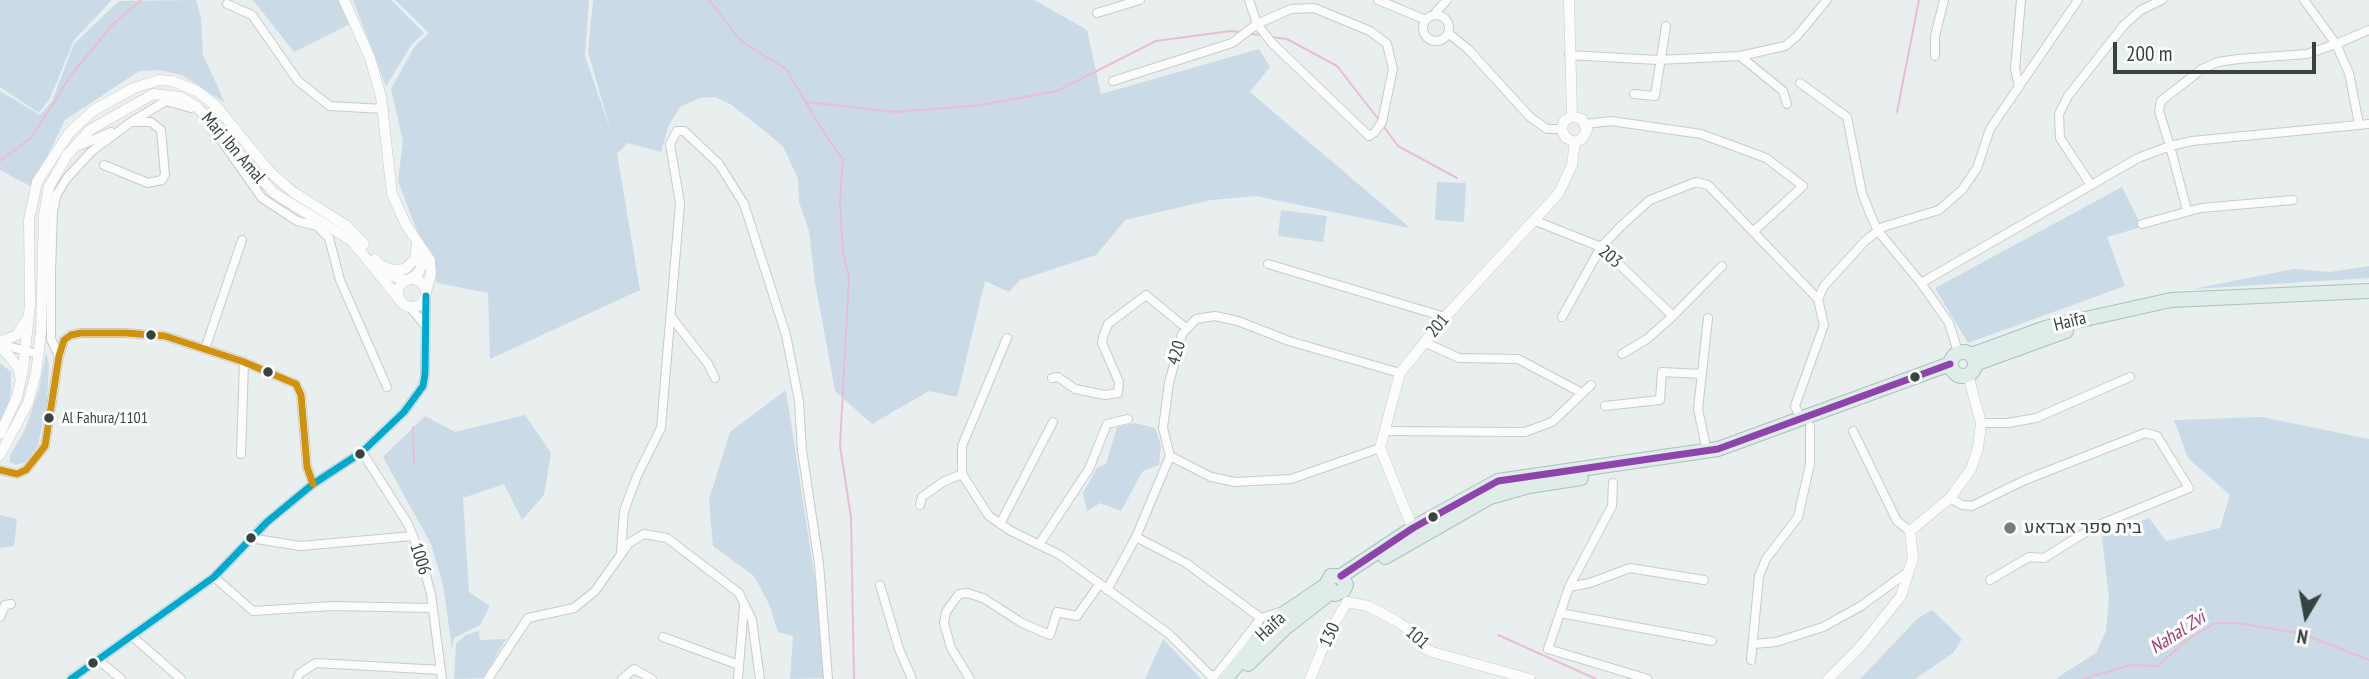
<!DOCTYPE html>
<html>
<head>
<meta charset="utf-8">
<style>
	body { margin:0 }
	#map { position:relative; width:2369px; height:679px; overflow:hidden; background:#e9eeee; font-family:"PT Sans Narrow",sans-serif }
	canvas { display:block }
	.north { position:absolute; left:2271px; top:581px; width:70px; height:70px; -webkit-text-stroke:5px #fff; paint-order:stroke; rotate:190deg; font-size:19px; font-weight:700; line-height:28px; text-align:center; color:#36433f }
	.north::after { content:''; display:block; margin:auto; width:24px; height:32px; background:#36433f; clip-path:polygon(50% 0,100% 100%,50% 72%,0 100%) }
	.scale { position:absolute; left:2113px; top:42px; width:203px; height:32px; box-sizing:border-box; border:4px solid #36433f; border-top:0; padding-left:9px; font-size:21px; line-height:24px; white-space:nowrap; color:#36433f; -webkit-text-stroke:5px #fff; paint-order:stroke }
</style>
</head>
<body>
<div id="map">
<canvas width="2369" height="679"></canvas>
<div class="north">N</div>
<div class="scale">200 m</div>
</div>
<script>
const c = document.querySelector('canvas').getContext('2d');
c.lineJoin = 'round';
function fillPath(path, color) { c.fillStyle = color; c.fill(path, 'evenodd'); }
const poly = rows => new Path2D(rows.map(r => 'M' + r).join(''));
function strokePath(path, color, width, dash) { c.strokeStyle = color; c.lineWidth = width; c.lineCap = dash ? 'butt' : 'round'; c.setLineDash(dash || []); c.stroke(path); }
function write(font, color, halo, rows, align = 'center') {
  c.font = font + ' "PT Sans Narrow",Heebo,sans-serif'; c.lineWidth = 6; c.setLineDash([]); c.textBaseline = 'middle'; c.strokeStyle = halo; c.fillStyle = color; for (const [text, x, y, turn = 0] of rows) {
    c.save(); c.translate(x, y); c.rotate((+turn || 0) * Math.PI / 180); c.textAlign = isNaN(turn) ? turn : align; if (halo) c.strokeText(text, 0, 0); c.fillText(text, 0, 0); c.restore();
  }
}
const green = poly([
	[0,0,112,0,74,40,50,98,39,113,0,87],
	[196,0,201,18,203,55,225,103,182,75,159,70,139,71,65,120,32,187,0,170,0,91,40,115,52,101,74,44,119,1],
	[253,0,340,0,350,24,294,52],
	[353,0,391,0,424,33,412,44,386,86],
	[395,0,589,0,585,56,611,132,588,52,593,0,1034,0,1087,30,1101,94,1259,49,1270,67,1250,92,1410,228,1256,196,1211,200,1125,220,1096,255,1020,280,1009,292,985,281,957,397,929,391,872,424,835,391,815,282,809,231,799,202,798,179,783,146,732,105,715,97,699,98,680,107,668,127,661,152,628,143,617,153,640,290,490,359,488,293,437,283,398,181,403,141,391,89,415,46,429,33],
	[1437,182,1466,183,1464,222,1435,220],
	[2122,187,2142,227,2107,237,2125,286,1968,343,1935,288],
	[1281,210,1327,216,1323,242,1278,236],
	[2369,266,2369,278,2193,289,2294,269,2330,272],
	[46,353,49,364,47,403,38,445,26,462,16,465,10,462,10,455,25,430,39,389],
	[0,363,11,372,11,391,8,408,0,423],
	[786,390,830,678,790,679,793,636,778,632,769,604,754,576,713,546,709,500,730,432],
	[525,415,551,453,544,495,522,520,504,484,463,498,469,592,490,606,480,625,454,638,452,648,443,585,431,544,383,457,425,416,455,432],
	[2262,417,2369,439,2369,679,2055,679,2096,653,2106,631,2109,599,2102,537,2149,518,2166,541,2220,528,2230,495,2188,458,2174,420],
	[1135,423,1155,428,1161,445,1159,465,1143,471,1121,511,1100,503,1087,511,1083,493,1097,468,1106,464,1117,427],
	[0,515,17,519,14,546,0,548],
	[1932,610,1962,639,1953,653,1915,679,1860,679,1918,618],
	[479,631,480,640,506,639,483,678,454,679,456,644,466,635],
	[1163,639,1201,679,1145,679]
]);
const stream = poly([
	[709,0,741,41,786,69,826,136,843,159,840,200,843,253,849,277,840,446,851,517,854,679],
	[1250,34,1262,35],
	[1271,37,1287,39,1337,66,1379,120],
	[806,102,896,112,981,105,1057,91,1156,41,1231,31,1241,32],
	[1897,112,1919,0],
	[1384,127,1398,146,1457,178],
	[0,161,32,137,71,75,114,23,141,0],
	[413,427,414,463],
	[1498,635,1596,679],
	[2083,679,2131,665,2158,666,2184,642,2215,623,2237,623,2303,634,2369,660]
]);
const minor = poly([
	[1378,0,1426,20],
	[227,4,252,15,298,81,330,106,384,109],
	[1436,12,1447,0],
	[1097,13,1140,0],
	'1423 28a13 13 0 1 1 26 0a13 13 0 1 1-26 0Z',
	[1448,33,1468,49,1530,117,1547,129,1561,129],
	[1569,55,1658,60,1740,56,1785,46,1797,36,1827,0],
	[1740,56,1783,91,1787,104],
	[1935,56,1935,36,1944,0],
	[1113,81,1232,43,1257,24,1291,9,1314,8,1370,31,1387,44,1393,69,1382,122,1375,132,1369,136,1272,43,1257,24,1249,0],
	[1800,83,1847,117,1862,193,1871,216,1878,231,1921,283],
	[2019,87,2015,69,2021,0],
	[1634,94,1655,96,1666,26],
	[131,122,166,101,191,108],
	[1586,124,1611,121,1701,134,1766,158,1803,186,1754,231],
	[2359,124,2349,73,2336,44,2369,30],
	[219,137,262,198,297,221,317,226,329,238,340,280,387,387],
	[79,146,111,132],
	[2091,185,2060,138,2059,114,2068,96,2124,25,2141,10,2162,0],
	[2187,210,2170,146,2192,141,2369,124],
	[1533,220,1601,247,1673,316],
	[2142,224,2201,208,2293,200],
	[1268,264,1445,317],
	[409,306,424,324],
	[1562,317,1601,247,1621,226,1650,200,1696,182,1708,185,1818,299],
	[672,318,708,364,715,378],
	[1007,338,962,446,962,474,989,516,1011,531,1060,555,1169,634,1211,676],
	[1424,342,1459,358,1518,359,1582,393],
	[0,344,38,354],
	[205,349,242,240],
	[1958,352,1949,323,1921,283,2138,158,2170,146,2159,111,2161,101,2202,69,2218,62,2238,59,2307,54,2336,44,2304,0],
	[1622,354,1647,339,1673,316,1722,266],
	[59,356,51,339,51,271,53,211,57,194,67,178,92,151,131,122,151,122,161,130,165,175,162,180,148,183,104,165],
	[1052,378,1058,377,1075,389,1105,395,1118,393,1119,382,1102,343,1103,337,1108,324,1146,295,1186,328],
	[1605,406,1660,400,1662,372,1701,374],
	[1801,419,1795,406,1824,325,1818,299,1824,286,1865,241,1883,227,1939,210,1962,190,1977,168,1990,129,2078,0],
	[1981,423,2008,423,2036,418,2130,377],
	[1385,431,1525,432,1552,422,1591,385],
	[1853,431,1897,521,1910,531],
	[1705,442,1698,409,1708,318],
	[362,452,408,524,420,554,431,594,442,679],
	[241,454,244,362],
	[1170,456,1211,477,1235,482,1291,479,1380,448],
	[0,470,17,474,26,470,45,446,59,356,64,340,71,335,81,333,126,333,165,336,244,362,296,384,301,395,307,467,313,484],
	[1613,483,1612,506,1569,587,1548,649,1648,679],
	[1950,498,1962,505,1972,506,2025,480,2145,433,2157,436,2189,488,2094,527,2044,558,2029,557,1990,580],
	[920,505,922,497,943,482,962,474],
	[1000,524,1053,422],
	[1136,537,1186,563,1261,618],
	[250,538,300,546,413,536],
	[1040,543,1089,469,1107,424,1128,419],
	[621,552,624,511,637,476,661,428,680,203,670,144,677,131,684,131,719,164,744,204,786,335,799,401,802,450,819,564,828,679],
	[214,577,253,611,332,606,433,608],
	[880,585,899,649,912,679],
	[1569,587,1590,583,1630,568,1704,580],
	[1107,590,1136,537,1170,456,1163,428,1169,383,1182,334,1196,319,1215,316,1238,321,1289,341,1400,373],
	[1560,613,1712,641],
	[0,617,5,605,11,604],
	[133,637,181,679],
	[663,637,739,665],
	[1753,644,1776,642,1823,627,1861,606,1909,571],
	[1751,660,1759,576,1766,559,1798,517,1810,464,1810,426],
	[100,661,121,679],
	[71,679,214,577,267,522,313,484,362,452,404,412,423,386,425,374,426,296],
	[297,679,300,673,316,663,441,670],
	[488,679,528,618,574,608,595,591,629,543,644,534,667,538,739,593,752,620,760,679],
	[622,679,634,669,652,679],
	[738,679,744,605],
	[970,679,951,648,944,623,946,612,959,594,967,593,983,598,1022,623,1050,635,1057,612,1077,616,1099,585],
	[1213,679,1211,676,1217,674,1261,618,1280,612]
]);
const tertiary = poly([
	[344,0,370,58,381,97,392,194,406,225,430,260,431,274,426,292],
	[1569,0,1572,116],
	[1572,116,1582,119,1587,130,1582,139,1575,142],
	[1572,116,1564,121,1561,129,1566,138,1575,142],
	[375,259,389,275,405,280],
	[383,266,392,270,405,269,415,259,417,245],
	'398 293a14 14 0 1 1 28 0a14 14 0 1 1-28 0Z',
	[409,279,417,275,422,265,420,250],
	[0,342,17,335,27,319],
	[0,345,18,367,20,376],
	[0,434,17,397,23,369,30,305,29,220,37,182,69,133,94,110,134,88,159,80,172,81,197,91,216,106,269,171,293,192,347,226,364,244],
	[0,455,28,403,36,373,41,332,44,215,49,187,67,155,90,130,153,94,181,97,198,108,274,193,352,241,399,299],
	[1415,534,1380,448,1400,373,1445,317,1559,193,1572,165,1575,142],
	[1347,602,1368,606,1398,622,1413,633,1424,648,1432,652,1530,679],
	[1310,679,1330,631,1347,602],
	[1828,679,1861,646,1901,596,1913,558,1910,531,1950,498,1971,469,1978,448,1981,423,1968,375]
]);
const trunk = poly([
	'1951 364a12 12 0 1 1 24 0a12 12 0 1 1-24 0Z',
	[1971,355,2045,328,2171,300,2369,291],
	[1975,364,2066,331],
	[1385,557,1490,497,1529,486,1581,478],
	[1341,576,1413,528,1498,481,1718,449,1950,364],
	[1248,664,1285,628,1330,593],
	[1225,679,1276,619,1326,585,1331,576,1341,576,1346,585,1343,591,1335,594,1326,585]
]);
const bus1 = poly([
	[71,679,214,577,267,522,313,484,362,452,404,412,423,386,425,374,426,296]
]);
const bus2 = poly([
	[0,470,17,474,26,470,45,446,59,356,64,340,71,335,81,333,126,333,165,336,244,362,296,384,301,395,307,467,313,484]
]);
const bus3 = poly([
	[1341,576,1413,528,1498,481,1718,449,1950,364]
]);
const markers = [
	[151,335,6,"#36433f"],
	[268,372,6,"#36433f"],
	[1915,377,6,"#36433f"],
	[49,418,6,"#36433f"],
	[360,454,6,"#36433f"],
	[1433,517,6,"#36433f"],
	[2010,528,7,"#757f7c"],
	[251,538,6,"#36433f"],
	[93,663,6,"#36433f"]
];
const busNames = [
	["Al Fahura/1101",62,418]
];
const streetNames = [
	["Marj Ibn Amal",233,148,49],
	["203",1610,257,40],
	["Haifa",2070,322,-14],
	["201",1438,326,-50],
	["420",1177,353,-74],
	["1006",420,559,72],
	["Haifa",1271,627,-43],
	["130",1330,635,-65],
	["101",1417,638,41]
];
const poiNames = [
	["בית ספר אבדאע",2024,528]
];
const waterNames = [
	["Nahal Zvi",2178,633,-33]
];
fillPath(green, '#cbdae7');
strokePath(stream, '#e8bed5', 2);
strokePath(minor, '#c7cccb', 10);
strokePath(tertiary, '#c7cccb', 11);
strokePath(trunk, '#a7c3bb', 16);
strokePath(minor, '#fcfcfc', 8);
strokePath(tertiary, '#fcfcfc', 10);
strokePath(trunk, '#dfece9', 14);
strokePath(bus1, '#00a9ce', 7);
strokePath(bus2, '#d0920d', 7);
strokePath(bus3, '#8e44ad', 7);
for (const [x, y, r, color] of markers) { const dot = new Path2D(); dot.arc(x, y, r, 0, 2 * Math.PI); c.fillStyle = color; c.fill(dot); strokePath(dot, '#fff', 2.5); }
write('16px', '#36433f', '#fff', busNames, 'left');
write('18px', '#36433f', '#fff', streetNames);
write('18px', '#36433f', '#fff', poiNames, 'left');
write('italic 19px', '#a43b71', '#fff', waterNames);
</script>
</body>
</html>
